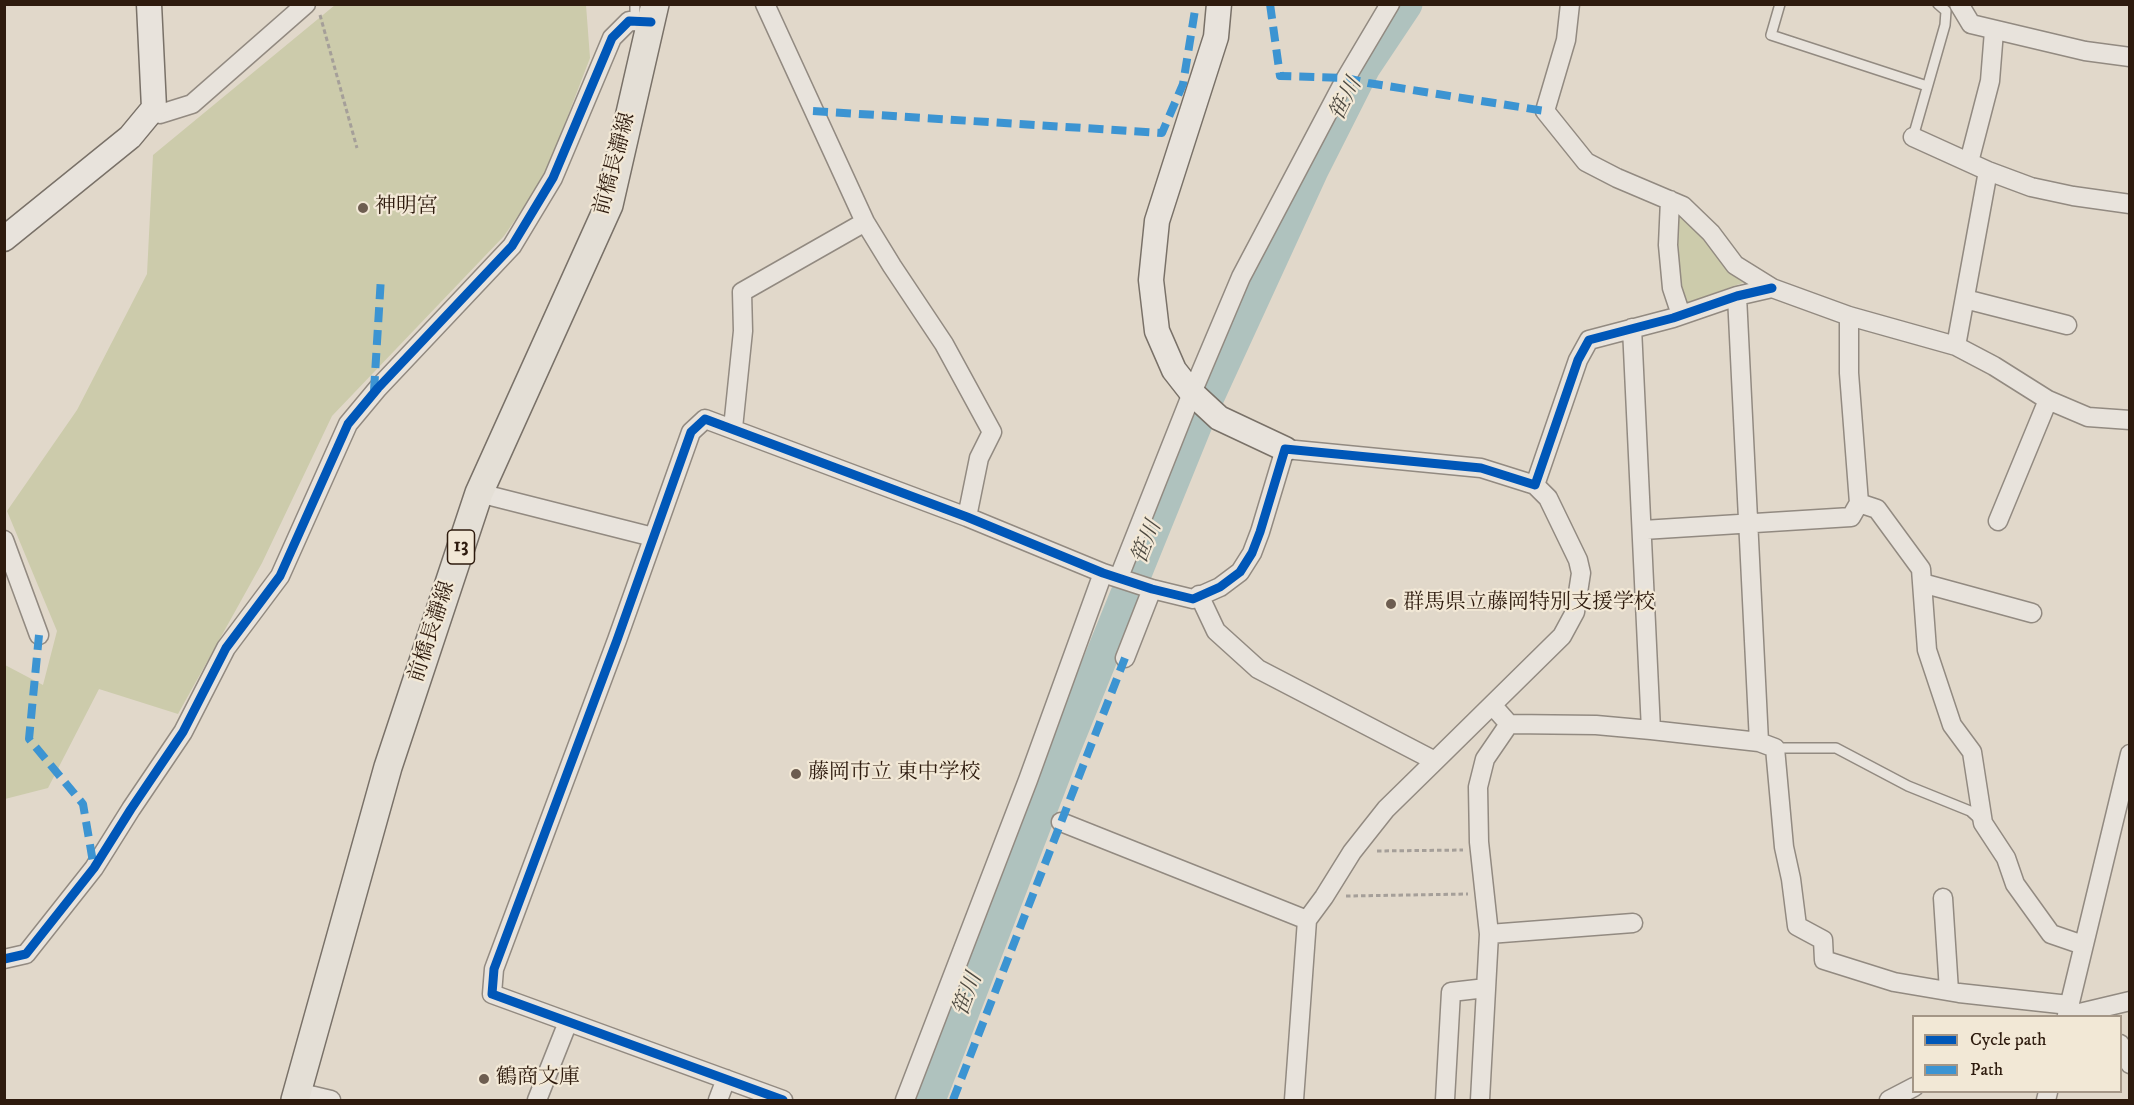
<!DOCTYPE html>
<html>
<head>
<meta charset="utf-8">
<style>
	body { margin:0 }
	#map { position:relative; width:2134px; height:1105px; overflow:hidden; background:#e1d8ca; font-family:"IM FELL DW Pica",serif }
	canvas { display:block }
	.frame { position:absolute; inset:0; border:6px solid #2e1b0e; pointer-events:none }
	.legend { position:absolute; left:1912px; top:1015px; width:210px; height:78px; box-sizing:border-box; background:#f2e8d6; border:2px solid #a49686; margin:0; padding:8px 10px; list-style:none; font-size:18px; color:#2e1b0e }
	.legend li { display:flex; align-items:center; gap:12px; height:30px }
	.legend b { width:30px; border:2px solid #a49686 }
</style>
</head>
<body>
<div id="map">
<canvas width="2134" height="1105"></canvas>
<div class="frame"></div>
<ul class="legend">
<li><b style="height:8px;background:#0057b8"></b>Cycle path</li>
<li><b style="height:8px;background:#3c94d2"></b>Path</li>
</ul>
</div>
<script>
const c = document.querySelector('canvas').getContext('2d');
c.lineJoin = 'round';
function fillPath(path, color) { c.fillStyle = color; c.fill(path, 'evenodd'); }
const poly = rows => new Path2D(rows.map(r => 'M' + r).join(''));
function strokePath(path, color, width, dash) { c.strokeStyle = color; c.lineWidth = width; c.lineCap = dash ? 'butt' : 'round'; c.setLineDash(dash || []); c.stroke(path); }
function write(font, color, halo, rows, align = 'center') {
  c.font = font + ' "IM FELL DW Pica","Noto Serif JP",serif'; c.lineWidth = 4.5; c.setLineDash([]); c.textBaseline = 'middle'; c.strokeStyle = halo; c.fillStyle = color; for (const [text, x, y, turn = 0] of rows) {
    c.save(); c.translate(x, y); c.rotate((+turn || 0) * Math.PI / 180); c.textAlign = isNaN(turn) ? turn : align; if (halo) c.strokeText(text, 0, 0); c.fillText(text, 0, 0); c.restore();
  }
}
const green = poly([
	[335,5,586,5,590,58,544,178,504,236,332,416,262,563,178,714,99,689,48,788,5,799,5,665,43,685,57,631,7,511,77,410,147,274,153,155],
	[1678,210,1748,281,1686,303,1679,279,1676,260]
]);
const river = poly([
	[929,1100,1062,754,1200,414,1312,170,1364,67,1406,4]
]);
const path = poly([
	[320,15,357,148],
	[1377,851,1463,850],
	[1346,896,1468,894]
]);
const lane = poly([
	[635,4,635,22],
	[1780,4,1771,35,1927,86],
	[1913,137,1945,25,1946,11,1938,4],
	[1775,748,1836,748,1908,786,1970,811,1980,820]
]);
const street = poly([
	[765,4,865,222,892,266,944,344,992,432,979,458,967,517],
	[1570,4,1566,40,1545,111,1586,162,1617,178,1683,206,1711,233,1735,265,1772,288,1849,316,1956,346,1994,366,2048,400,2088,417,2130,420],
	[1959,4,1971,24,2085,51,2130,57],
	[154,108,160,114,192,104,306,4],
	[1913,137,1988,171,2031,187,2073,196,2130,204],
	[1969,162,1990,81,1994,31],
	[1670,200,1668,245,1672,288,1681,315],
	[1737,296,1759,742],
	[1965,299,2067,325],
	[1849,316,1849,373,1859,503,1877,509,1921,569,1927,650,1952,725,1972,752,1983,823,2006,858,2015,884,2051,934,2083,945],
	[1632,328,1651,730],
	[1956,346,1988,171],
	[733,428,743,331,742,292,865,222],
	[479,493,653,537],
	[1998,521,2048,400],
	[1643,530,1851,517,1859,503],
	[4,540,39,635],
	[1119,577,1192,393,1241,277,1346,78,1390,4],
	[1922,583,2032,613],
	[1199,595,1216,631,1258,669,1435,761,1562,636,1575,612,1581,573,1578,560,1548,498,1535,485],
	[1125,658,1152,589],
	[1493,706,1509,724,1596,725,1651,730,1759,742,1775,748,1784,847,1791,879,1797,926,1823,940,1824,960,1894,982,1959,993,2069,1005],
	[1061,822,1307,920],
	[1943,898,1949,991],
	[1489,934,1633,923],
	[4,959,26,954,94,868,131,809,183,732,226,648,280,576,348,424,378,388,512,246,553,178,612,38,629,21,651,22],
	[2067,1015,2130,754],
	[2067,1016,2130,1001],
	[2120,1044,2130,1064],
	[297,1092,331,1100],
	[537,1100,568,1022],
	[718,1100,726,1079],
	[783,1100,492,994,494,969,617,640,691,432,705,419,967,517,1103,573,1152,589,1193,599,1220,587,1240,572,1252,553,1260,532,1285,449,1481,468,1535,485,1578,360,1589,340,1673,318,1737,296,1772,288],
	[905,1100,1028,780,1103,573],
	[1294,1100,1307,920,1324,897,1352,852,1386,809,1435,761],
	[1445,1100,1451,992,1486,988],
	[1480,1100,1489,934,1479,842,1478,787,1485,759,1509,724],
	[1889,1100,1914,1087],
	[2046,1100,2048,1092]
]);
const secondary = poly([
	[1219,4,1216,37,1157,221,1151,280,1157,331,1174,370,1192,393,1219,418,1285,449],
	[4,239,130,137,154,108,149,4]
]);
const primary = poly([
	[295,1100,388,767,479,493,609,205,655,4]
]);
const quiet = poly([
	[1270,4,1280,76,1346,78,1368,83,1545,111],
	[813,111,1162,133,1183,84,1196,4],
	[374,391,381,277],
	[39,635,29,739,83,804,94,868],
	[953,1100,1125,658]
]);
const cycleway = poly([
	[4,959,26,954,94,868,131,809,183,732,226,648,280,576,348,424,378,388,512,246,553,178,612,38,629,21,651,22],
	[783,1100,492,994,494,969,617,640,691,432,705,419,967,517,1103,573,1152,589,1193,599,1220,587,1240,572,1252,553,1260,532,1285,449,1481,468,1535,485,1578,360,1589,340,1673,318,1737,296,1772,288]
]);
const markers = [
	[363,208,6,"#6d5d50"],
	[1391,604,6,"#6d5d50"],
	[796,774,6,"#6d5d50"],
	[484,1079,6,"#6d5d50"]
];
const shields = [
	[461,547,27]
];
const shieldNames = [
	["13",461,547]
];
const streetNames = [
	["前橋長瀞線",616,164,-75],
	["前橋長瀞線",433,632,-72]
];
const poiNames = [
	["神明宮",375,208],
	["群馬県立藤岡特別支援学校",1403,604],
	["藤岡市立 東中学校",808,774],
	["鶴商文庫",496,1079]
];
const waterNames = [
	["笹川",1347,100,-63],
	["笹川",1148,543,-68],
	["笹川",969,995,-69]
];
fillPath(green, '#cccbab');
strokePath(river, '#afc2be', 33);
strokePath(lane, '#928a81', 12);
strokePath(street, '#928a81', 21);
strokePath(secondary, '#797168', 27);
strokePath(primary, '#797168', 30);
strokePath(path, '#a59f99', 3, [4.5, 3]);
strokePath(lane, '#e8e3dc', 9);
strokePath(street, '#e8e3dc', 18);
strokePath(secondary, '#e8e3dc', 24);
strokePath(primary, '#e4dfd6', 27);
strokePath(quiet, '#3c94d2', 8, [15, 8]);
strokePath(cycleway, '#0057b8', 9);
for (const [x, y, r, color] of markers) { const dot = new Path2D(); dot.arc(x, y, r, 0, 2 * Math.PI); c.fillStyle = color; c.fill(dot); strokePath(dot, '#f2e8d6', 2); }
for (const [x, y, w] of shields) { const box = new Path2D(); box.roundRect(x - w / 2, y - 17, w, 34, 4.5); c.fillStyle = '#f2e8d6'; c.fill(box); strokePath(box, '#2e1b0e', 1.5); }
write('bold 20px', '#2e1b0e', null, shieldNames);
write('21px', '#2e1b0e', '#f2e8d6', streetNames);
write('21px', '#2e1b0e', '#f2e8d6', poiNames, 'left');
write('italic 22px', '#4e4a41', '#f2e8d6', waterNames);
</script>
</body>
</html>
